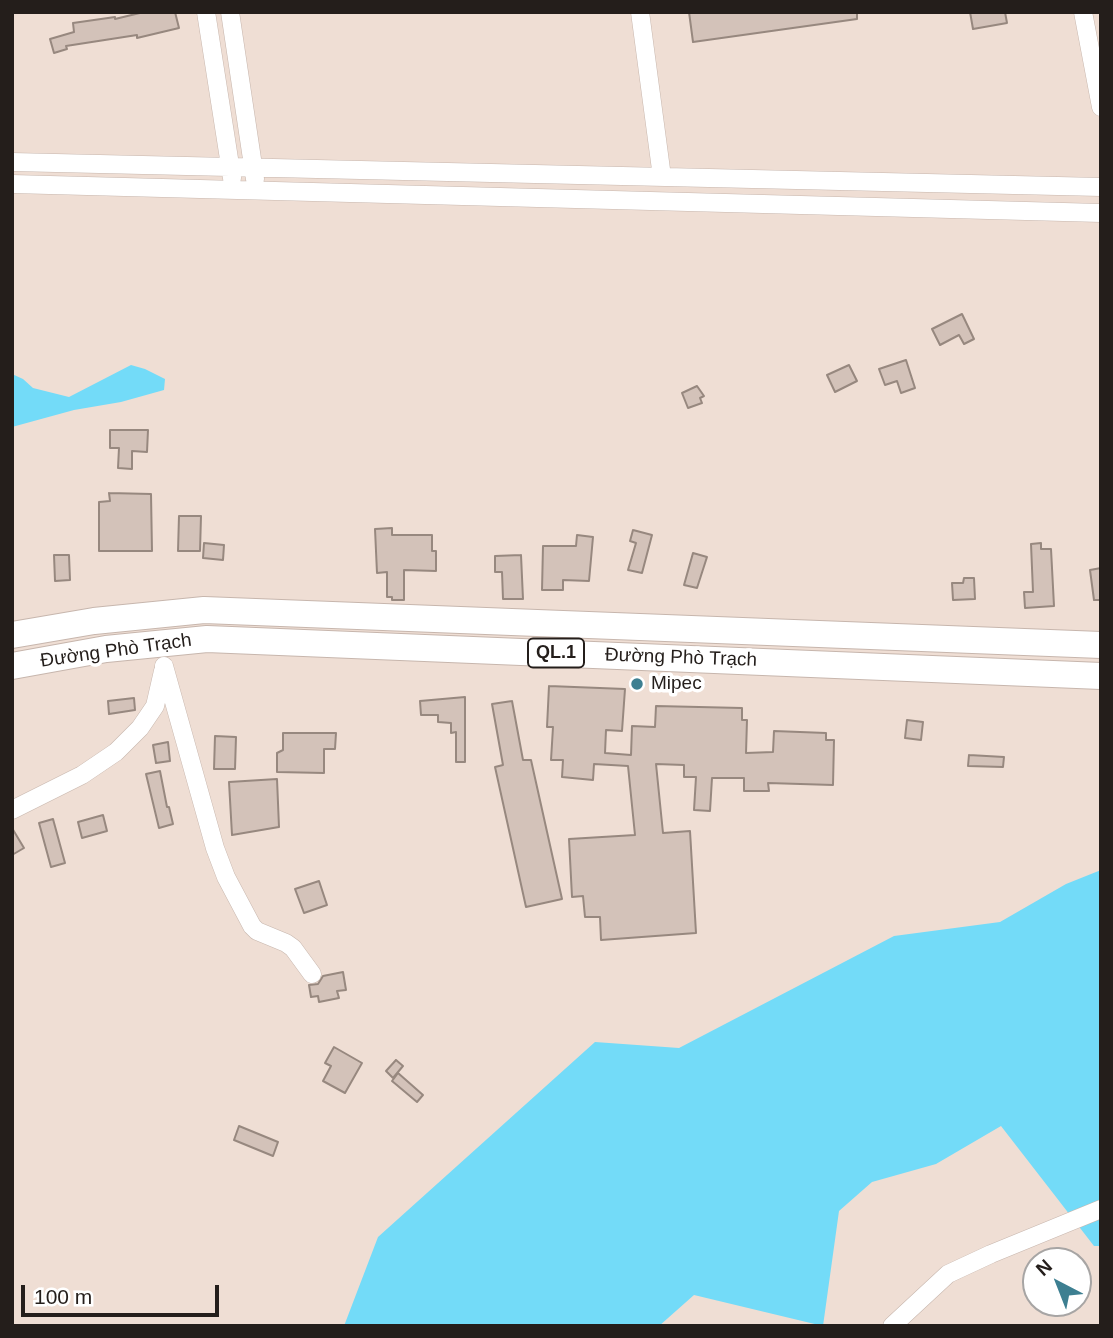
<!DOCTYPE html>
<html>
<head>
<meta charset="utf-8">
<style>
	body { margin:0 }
	#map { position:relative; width:1113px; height:1338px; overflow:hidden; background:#efded4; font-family:Helvetica,sans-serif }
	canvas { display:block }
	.frame { position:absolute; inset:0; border:14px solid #241e1b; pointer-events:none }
	.north { position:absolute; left:1022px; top:1247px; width:70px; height:70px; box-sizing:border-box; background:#fff; border:2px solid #a7a5a4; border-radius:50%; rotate:318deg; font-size:19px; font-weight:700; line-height:28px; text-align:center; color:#241e1b }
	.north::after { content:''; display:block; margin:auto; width:24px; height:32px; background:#3d7f91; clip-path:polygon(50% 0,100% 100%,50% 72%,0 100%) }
	.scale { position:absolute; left:21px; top:1285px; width:198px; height:32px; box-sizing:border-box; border:4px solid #241e1b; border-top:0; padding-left:9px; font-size:21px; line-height:24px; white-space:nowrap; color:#241e1b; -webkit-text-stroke:5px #fff; paint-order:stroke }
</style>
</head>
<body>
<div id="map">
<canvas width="1113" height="1338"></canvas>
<div class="frame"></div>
<div class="north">N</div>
<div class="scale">100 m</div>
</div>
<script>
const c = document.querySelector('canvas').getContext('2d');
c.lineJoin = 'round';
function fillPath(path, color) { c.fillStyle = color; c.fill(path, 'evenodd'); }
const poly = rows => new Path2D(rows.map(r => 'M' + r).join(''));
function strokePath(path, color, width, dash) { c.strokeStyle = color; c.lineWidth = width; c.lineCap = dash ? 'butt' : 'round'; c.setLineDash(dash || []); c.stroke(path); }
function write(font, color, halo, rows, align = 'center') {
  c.font = font + ' Helvetica,sans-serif'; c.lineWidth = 7; c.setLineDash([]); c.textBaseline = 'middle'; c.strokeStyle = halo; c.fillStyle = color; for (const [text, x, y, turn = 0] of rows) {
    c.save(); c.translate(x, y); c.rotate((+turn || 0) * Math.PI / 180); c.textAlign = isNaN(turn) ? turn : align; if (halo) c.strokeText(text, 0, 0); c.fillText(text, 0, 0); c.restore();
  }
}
const water = poly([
	[131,365,145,369,165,379,164,390,121,402,74,410,12,427,12,374,23,379,33,388,69,397],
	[1101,870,1101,1246,1094,1246,1001,1126,936,1164,872,1182,839,1211,823,1326,694,1295,659,1326,344,1326,378,1237,595,1042,679,1048,894,936,1000,922,1066,884]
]);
const building = poly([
	[144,12,175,12,179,28,137,38,137,35,66,46,67,49,54,53,50,39,74,32,73,23,115,17,115,19,144,12],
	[689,12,857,12,857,19,693,42,689,12],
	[970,12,1005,12,1007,23,973,29,970,12],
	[962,314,974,339,964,344,959,335,940,345,932,329,962,314],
	[906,360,915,388,901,393,897,381,885,385,879,369,906,360],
	[849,365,857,381,835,392,827,375,849,365],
	[697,386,704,396,700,398,702,403,688,408,682,393,697,386],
	[110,430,148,430,147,452,132,451,132,469,118,468,119,448,110,448,110,430],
	[109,493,151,494,152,551,99,551,99,502,110,501,109,493],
	[179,516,201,516,200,551,178,551,179,516],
	[392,528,392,535,432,535,432,551,436,551,436,571,404,570,404,600,392,600,392,597,387,597,387,572,377,573,375,529,392,528],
	[633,530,652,535,642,573,628,570,636,543,630,541,633,530],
	[577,535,593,537,589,581,563,580,563,590,542,590,543,546,576,546,577,535],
	[204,543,224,545,223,560,203,558,204,543],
	[1041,543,1041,549,1051,549,1054,606,1025,608,1024,592,1033,592,1031,544,1041,543],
	[693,553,707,557,697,588,684,585,693,553],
	[54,555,69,555,70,580,55,581,54,555],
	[521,555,523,599,503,599,502,572,495,572,495,556,521,555],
	[1101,568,1101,600,1094,600,1090,570,1101,568],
	[964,578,974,578,975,599,953,600,952,583,963,583,964,578],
	[549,686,625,689,622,731,606,730,605,753,631,755,632,726,655,727,656,706,742,708,742,720,747,720,746,753,773,752,774,731,826,733,826,740,834,740,833,785,768,783,769,791,744,791,744,778,712,778,710,811,694,810,696,777,684,777,684,765,656,764,663,833,690,831,696,933,601,940,600,917,585,917,583,896,572,897,569,839,635,835,628,766,594,764,593,780,562,777,563,760,551,760,553,727,547,727,549,686],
	[465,697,465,762,456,762,456,732,451,733,451,723,438,722,438,715,421,715,420,701,465,697],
	[134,698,135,710,109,714,108,701,134,698],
	[512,701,523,760,531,760,562,899,526,907,495,767,503,765,492,704,512,701],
	[907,720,923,722,921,740,905,738,907,720],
	[283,733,336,733,335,749,324,749,324,773,277,772,277,753,283,750,283,733],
	[215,736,236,737,235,769,214,769,215,736],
	[168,742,170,761,156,763,153,745,168,742],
	[969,755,1004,757,1003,767,968,766,969,755],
	[160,771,167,807,169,807,173,824,159,828,146,774,160,771],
	[277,779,279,827,232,835,229,782,277,779],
	[103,815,107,831,82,838,78,822,103,815],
	[53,819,65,863,51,867,39,823,53,819],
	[12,828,24,848,12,855,12,828],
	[319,881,327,905,304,913,295,889,319,881],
	[343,972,346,990,337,991,339,998,319,1002,318,996,311,997,309,985,318,984,323,976,343,972],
	[334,1047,362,1063,345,1093,323,1081,331,1066,325,1063,334,1047],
	[396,1060,403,1066,393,1078,386,1071,396,1060],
	[398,1073,423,1095,417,1102,392,1081,398,1073],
	[239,1126,278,1142,273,1156,234,1140,239,1126]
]);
const minor = poly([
	[206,12,232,178],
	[230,12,255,179],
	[640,12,662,177],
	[1083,12,1101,107],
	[12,162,1101,187],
	[12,184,1101,213],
	[164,666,215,848,226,877,252,926,257,931,286,943,293,948,312,974],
	[12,810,82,775,116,752,140,728,155,706,163,671],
	[892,1326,948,1274,991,1254,1101,1209]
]);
const highway = poly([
	[12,635,94,621,204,610,1101,645],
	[12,666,106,649,207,639,1101,676]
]);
const markers = [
	[637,684,7,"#3d7f91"]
];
const shields = [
	[556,653,56]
];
const shieldNames = [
	["QL.1",556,653]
];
const streetNames = [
	["Đường Phò Trạch",116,651,-8],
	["Đường Phò Trạch",681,658,2]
];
const poiNames = [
	["Mipec",651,684]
];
fillPath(water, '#73dbf8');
fillPath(building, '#d3c2b9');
strokePath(building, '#97887f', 2);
strokePath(minor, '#c7b6ad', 19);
strokePath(highway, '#c7b6ad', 28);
strokePath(minor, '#fff', 18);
strokePath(highway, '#fff', 26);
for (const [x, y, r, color] of markers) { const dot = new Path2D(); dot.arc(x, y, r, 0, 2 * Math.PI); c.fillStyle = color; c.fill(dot); strokePath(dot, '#fff', 2.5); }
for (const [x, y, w] of shields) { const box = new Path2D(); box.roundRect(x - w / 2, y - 14.5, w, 29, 5); c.fillStyle = '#fff'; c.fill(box); strokePath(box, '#241e1b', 2); }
write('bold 18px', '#241e1b', null, shieldNames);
write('19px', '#241e1b', '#fff', streetNames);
write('19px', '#241e1b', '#fff', poiNames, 'left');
</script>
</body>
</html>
